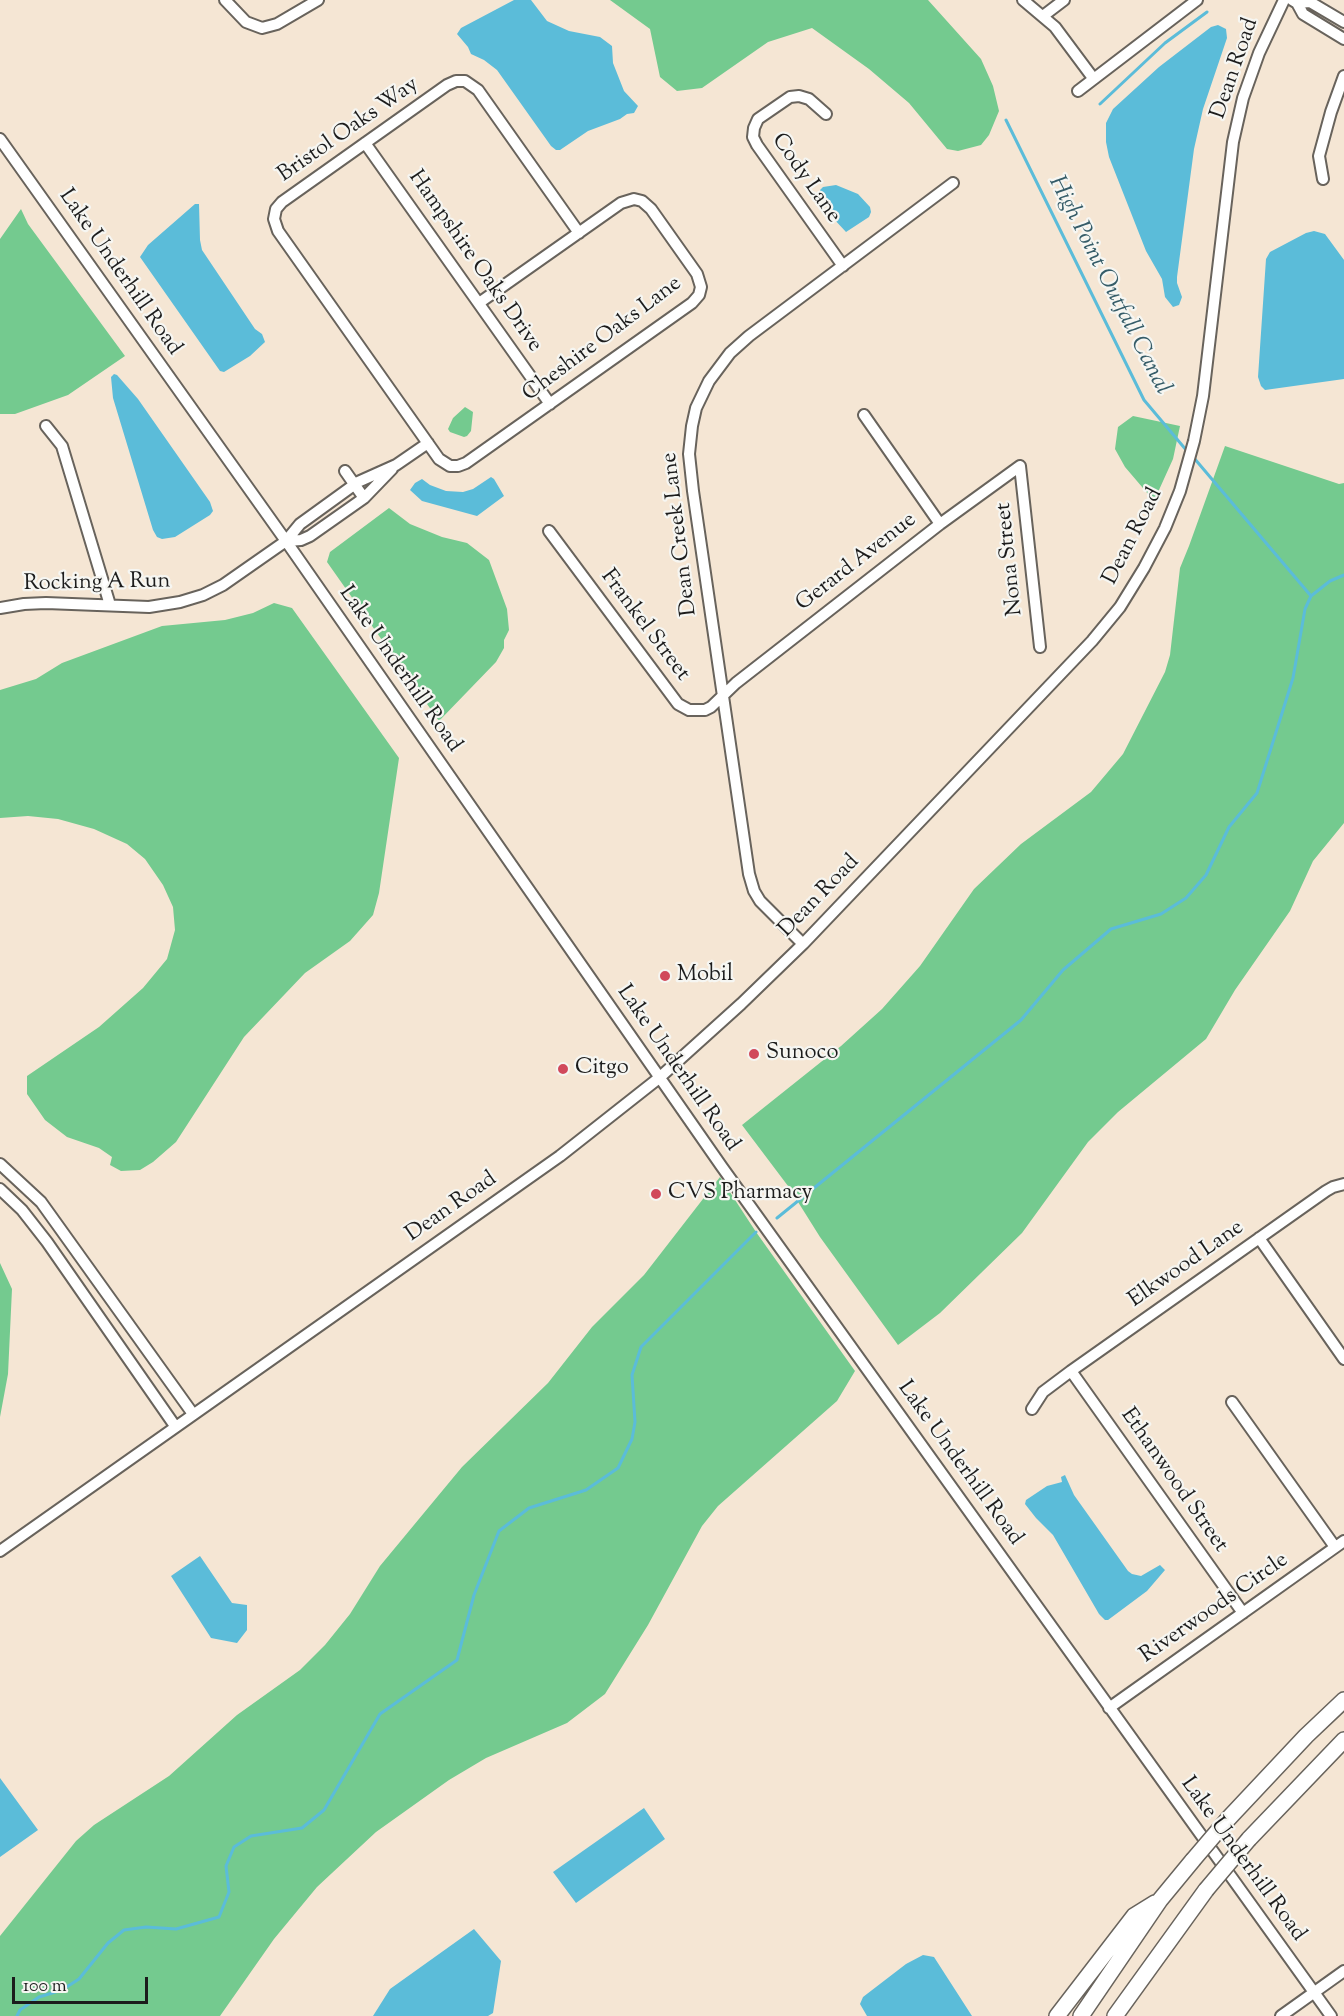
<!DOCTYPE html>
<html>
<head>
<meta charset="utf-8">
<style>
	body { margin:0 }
	#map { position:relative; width:1344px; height:2016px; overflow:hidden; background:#f5e6d4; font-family:"Sorts Mill Goudy",serif }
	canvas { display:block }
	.scale { position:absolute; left:12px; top:1977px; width:136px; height:27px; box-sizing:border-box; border:3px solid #1c1c1c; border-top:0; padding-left:8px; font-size:18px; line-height:21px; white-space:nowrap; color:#1c1c1c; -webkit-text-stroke:4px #f6f6f2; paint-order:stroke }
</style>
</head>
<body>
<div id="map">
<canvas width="1344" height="2016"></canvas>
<div class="scale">100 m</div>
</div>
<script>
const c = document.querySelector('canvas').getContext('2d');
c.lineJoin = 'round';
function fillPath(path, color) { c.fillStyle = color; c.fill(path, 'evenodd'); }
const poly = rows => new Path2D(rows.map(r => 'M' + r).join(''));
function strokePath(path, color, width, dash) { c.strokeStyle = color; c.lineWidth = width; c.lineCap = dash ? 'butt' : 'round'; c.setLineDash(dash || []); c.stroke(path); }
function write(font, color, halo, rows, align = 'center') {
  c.font = font + ' "Sorts Mill Goudy",serif'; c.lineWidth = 4.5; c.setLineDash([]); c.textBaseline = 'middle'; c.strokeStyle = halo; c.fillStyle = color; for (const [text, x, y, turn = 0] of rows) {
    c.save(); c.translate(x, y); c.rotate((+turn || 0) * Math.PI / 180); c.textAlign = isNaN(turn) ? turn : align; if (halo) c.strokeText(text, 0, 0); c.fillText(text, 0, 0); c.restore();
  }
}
const green = poly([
	[610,0,928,0,981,59,993,86,999,111,989,135,981,145,958,151,947,149,909,103,869,69,812,28,768,42,702,88,677,91,660,77,650,29],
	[21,209,28,224,125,356,68,395,15,414,0,414,0,239],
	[465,407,473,412,471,431,467,436,464,437,450,432,448,429,453,418],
	[1133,416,1180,426,1173,459,1154,501,1125,467,1115,449,1118,427],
	[1225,446,1339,484,1344,483,1344,823,1313,861,1290,911,1235,990,1206,1039,1118,1112,1088,1142,1022,1233,940,1313,898,1345,820,1237,788,1186,742,1125,841,1046,882,1009,920,966,974,889,1021,844,1091,792,1123,754,1165,672,1170,655,1180,568,1189,546],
	[389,508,410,524,442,537,467,543,489,560,507,609,509,630,504,640,504,648,496,662,439,721,327,562,330,552],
	[274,603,292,608,399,758,379,893,373,915,350,941,305,973,244,1037,176,1142,153,1162,140,1170,121,1171,110,1165,112,1157,99,1148,67,1137,45,1120,27,1094,27,1076,99,1027,143,988,167,959,175,930,173,907,163,885,145,859,127,844,94,829,58,819,28,816,0,818,0,690,36,679,62,663,162,626,225,620,253,613],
	[720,1177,756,1232,855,1371,837,1401,718,1506,702,1526,648,1625,605,1694,567,1723,486,1758,449,1780,376,1832,317,1887,274,1939,220,2016,0,2016,0,1936,76,1841,94,1825,169,1776,237,1715,300,1670,325,1645,350,1614,380,1566,462,1467,548,1383,592,1327,644,1275],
	[0,1263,12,1289,8,1374,0,1417]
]);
const water = poly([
	[514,0,531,0,547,21,569,31,600,37,612,46,613,63,624,91,638,106,634,113,627,114,620,119,588,131,560,150,556,150,551,146,497,70,484,60,471,54,468,47,457,34,461,28],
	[1218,25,1226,29,1227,38,1203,109,1194,149,1177,277,1177,283,1182,297,1179,305,1173,307,1165,297,1162,279,1146,251,1109,157,1106,142,1106,123,1113,109,1159,67,1211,27],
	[836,185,858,194,870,207,871,212,869,217,846,232,833,218,825,200,820,195,820,190,823,187],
	[195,204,199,204,200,240,202,250,255,329,262,334,265,342,250,356,224,372,220,371,140,257,148,245],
	[1314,231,1325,234,1344,260,1344,379,1265,390,1261,386,1258,377,1266,259,1270,252,1306,233],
	[114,374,117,375,138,399,210,502,213,511,210,515,175,537,162,539,157,537,153,530,113,398,111,377],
	[491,477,494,479,504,496,477,516,422,501,410,490,415,483,422,479,430,485,446,491,463,492,473,489],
	[1065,1475,1074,1495,1128,1571,1132,1574,1141,1576,1160,1565,1165,1570,1147,1591,1108,1620,1105,1620,1099,1614,1053,1535,1036,1518,1025,1504,1026,1500,1047,1486,1062,1482,1061,1477],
	[200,1556,232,1603,247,1605,247,1630,237,1643,211,1638,171,1576],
	[0,1778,38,1830,0,1857],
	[644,1808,665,1839,576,1903,553,1872],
	[474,1929,501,1961,493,2013,488,2016,373,2016,390,1989],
	[923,1955,934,1957,972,2016,867,2016,860,2004,863,1997,906,1964]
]);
const stream = poly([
	[1100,104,1165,43,1207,12],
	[1006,120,1144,400,1187,451],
	[1194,458,1311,596],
	[777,1218,1021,1020,1063,970,1111,929,1161,914,1186,898,1206,875,1229,827,1257,793,1293,678,1305,609,1311,596,1330,581,1344,575],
	[17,2016,20,2010,39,1997,62,1990,79,1979,108,1943,124,1930,146,1927,176,1929,219,1917,229,1892,226,1866,234,1847,251,1836,302,1828,324,1810,380,1714,457,1660,474,1595,499,1531,529,1508,586,1490,618,1468,632,1439,635,1422,632,1375,641,1347,756,1232]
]);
const minor = poly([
	[225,0,246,22,262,28,277,24,318,0],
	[1023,0,1055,27,1093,78],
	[1292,0,1297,3,1303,14,1344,39],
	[1297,3,1310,2,1344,22],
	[1043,16,1064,0],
	[1078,91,1197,0],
	[826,114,809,99,799,96,790,97,758,119,754,128,753,137,757,145,843,266],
	[0,139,286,541,722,1167,1331,2016],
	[365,143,550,404],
	[1323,179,1319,156,1331,112,1344,76],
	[479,303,621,203,634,199,642,201,651,209,697,274,701,287,699,295,692,303,466,463,458,466,450,466,439,459,278,231,274,219,276,209,282,202,447,85,456,81,465,81,478,90,579,233],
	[864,415,940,524],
	[46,426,62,446,110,605],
	[345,471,364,498],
	[549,531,678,704,689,710,705,710,711,707,736,683,940,524,1020,466,1040,647],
	[286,541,301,540,310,536,364,498,392,469],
	[0,608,24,604,46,603,149,607,180,602,203,595,223,585,286,541,300,524,358,482,396,465,428,443],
	[803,944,760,901,754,891,749,874,693,491,689,454,692,426,696,408,709,381,730,353,749,336,953,183],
	[0,1164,41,1202,193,1414],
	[0,1189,22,1210,47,1242,175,1426],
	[1259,1238,1344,1359],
	[1071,1371,1243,1613],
	[1232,1402,1335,1547],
	[1032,1409,1043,1392,1071,1371,1326,1191,1333,1187,1344,1184],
	[0,1551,560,1156,659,1078,741,1004,803,944,1092,641,1120,607,1144,568,1165,528,1180,491,1194,441,1203,396,1233,142,1243,98,1259,53,1284,0],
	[1109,1708,1344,1541],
	[1281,2016,1344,1971]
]);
const highway = poly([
	[1228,1819,1306,1736,1344,1700],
	[1249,1839,1344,1740],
	[1057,2016,1134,1916,1155,1903],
	[1081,2016,1160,1900,1193,1860],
	[1115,2016,1206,1890]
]);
const highwayBridge = poly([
	[1193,1860,1228,1819],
	[1206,1890,1249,1839]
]);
const markers = [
	[665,976,6,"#d1495b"],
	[754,1054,6,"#d1495b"],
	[563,1069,6,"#d1495b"],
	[656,1194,6,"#d1495b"]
];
const streetNames = [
	["Dean Road",1236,69,-71],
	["Bristol Oaks Way",349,131,-35],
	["Cody Lane",805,179,55],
	["Hampshire Oaks Drive",474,262,55],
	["Lake Underhill Road",119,273,55],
	["Cheshire Oaks Lane",603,340,-37],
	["Dean Creek Lane",681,534,-97],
	["Dean Road",1134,537,-63],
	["Nona Street",1011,559,-96],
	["Gerard Avenue",857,563,-38],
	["Rocking A Run",97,584,-1],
	["Frankel Street",644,626,53],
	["Lake Underhill Road",399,670,55],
	["Dean Road",820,897,-46],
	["Lake Underhill Road",677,1069,55],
	["Dean Road",452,1208,-35],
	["Elkwood Lane",1187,1265,-35],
	["Lake Underhill Road",959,1464,54],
	["Ethanwood Street",1173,1481,55],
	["Riverwoods Circle",1215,1609,-35],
	["Lake Underhill Road",1242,1860,54]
];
const poiNames = [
	["Mobil",677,976],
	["Sunoco",766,1054],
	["Citgo",575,1069],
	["CVS Pharmacy",668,1194]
];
const waterNames = [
	["High Point Outfall Canal",1108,286,63]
];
fillPath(green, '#74ca8f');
fillPath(water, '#5bbcd9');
strokePath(stream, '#5bbcd9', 3);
strokePath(minor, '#68635c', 14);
strokePath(highway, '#68635c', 18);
strokePath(minor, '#fff', 10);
strokePath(highway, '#fff', 15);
strokePath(highwayBridge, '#68635c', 18, []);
strokePath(highwayBridge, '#fff', 15);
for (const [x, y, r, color] of markers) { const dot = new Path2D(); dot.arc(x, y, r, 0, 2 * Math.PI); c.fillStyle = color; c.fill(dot); strokePath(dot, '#f6f6f2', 2); }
write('22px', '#1c1c1c', '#f6f6f2', streetNames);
write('22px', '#1c1c1c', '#f6f6f2', poiNames, 'left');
write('italic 24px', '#355c68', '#f6f6f2', waterNames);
</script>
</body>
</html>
